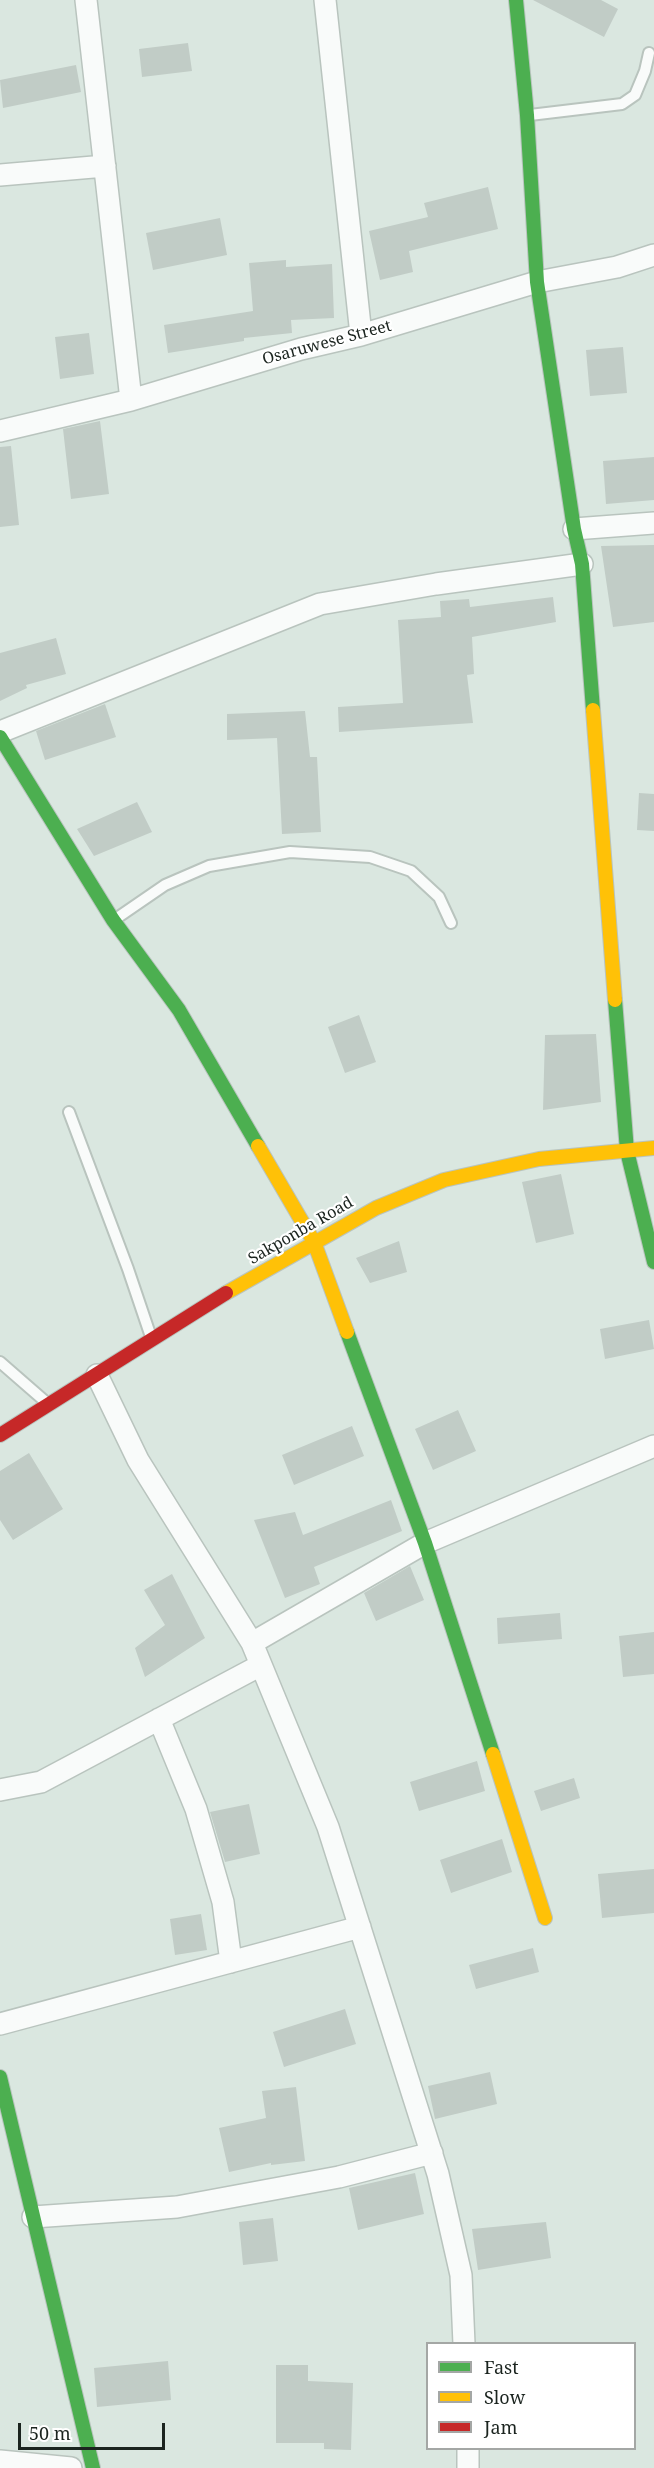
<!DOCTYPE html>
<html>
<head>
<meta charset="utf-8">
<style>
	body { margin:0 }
	#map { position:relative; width:654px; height:2468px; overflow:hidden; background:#dae7e0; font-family:"Noto Serif",serif }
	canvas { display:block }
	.legend { position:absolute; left:426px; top:2342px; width:210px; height:108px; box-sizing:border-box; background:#fff; border:2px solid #a4a7a5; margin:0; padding:8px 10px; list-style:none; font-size:18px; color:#1b241f }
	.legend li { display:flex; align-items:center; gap:12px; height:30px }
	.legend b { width:30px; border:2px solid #a4a7a5 }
	.scale { position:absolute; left:18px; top:2423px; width:147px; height:27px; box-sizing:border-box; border:3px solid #1b241f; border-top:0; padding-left:8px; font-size:18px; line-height:21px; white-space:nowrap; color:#1b241f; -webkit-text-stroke:4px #fff; paint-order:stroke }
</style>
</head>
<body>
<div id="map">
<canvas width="654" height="2468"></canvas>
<ul class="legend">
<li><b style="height:8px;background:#4caf50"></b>Fast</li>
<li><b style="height:8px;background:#ffc107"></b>Slow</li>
<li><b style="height:8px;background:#c62828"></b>Jam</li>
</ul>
<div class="scale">50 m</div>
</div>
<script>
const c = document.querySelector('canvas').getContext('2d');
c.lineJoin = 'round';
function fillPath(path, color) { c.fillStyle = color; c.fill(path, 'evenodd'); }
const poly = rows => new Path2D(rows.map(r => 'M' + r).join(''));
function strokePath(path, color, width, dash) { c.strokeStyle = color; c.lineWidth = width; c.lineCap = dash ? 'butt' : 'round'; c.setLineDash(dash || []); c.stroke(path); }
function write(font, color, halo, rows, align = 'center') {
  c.font = font + ' "Noto Serif",serif'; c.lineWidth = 4.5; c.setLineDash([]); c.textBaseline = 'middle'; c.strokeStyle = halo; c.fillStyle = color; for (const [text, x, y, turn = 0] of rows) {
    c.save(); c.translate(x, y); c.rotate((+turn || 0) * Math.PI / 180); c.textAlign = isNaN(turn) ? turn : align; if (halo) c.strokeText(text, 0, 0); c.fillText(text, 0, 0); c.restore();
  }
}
const building = poly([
	[533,0,601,0,618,9,604,37],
	[188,43,192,71,142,77,139,49],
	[76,65,81,92,3,108,0,80],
	[488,187,498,229,409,251,413,272,380,280,369,231,428,217,424,203],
	[220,218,227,255,153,270,146,233],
	[286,260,286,267,332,264,334,318,291,320,292,333,244,338,244,341,168,353,164,325,253,311,249,263],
	[89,333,94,374,60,379,55,337],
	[623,347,627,393,590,396,586,350],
	[100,421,109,494,71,499,63,429],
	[11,446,19,525,0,527,0,447],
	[654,457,654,500,606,504,603,461],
	[654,545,654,622,613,627,601,546],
	[553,597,556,622,472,637,474,674,467,675,473,723,339,732,338,707,403,703,398,620,441,617,440,601,469,599,470,607],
	[56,638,66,674,26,685,27,688,0,701,0,653],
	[105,704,116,737,45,760,36,731],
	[305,711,310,757,317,757,321,832,282,834,277,738,227,740,227,714],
	[639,793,654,794,654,831,637,830],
	[137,802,152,832,94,856,77,829],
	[359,1015,376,1062,345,1073,328,1027],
	[596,1034,601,1102,543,1110,545,1035],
	[561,1174,574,1234,536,1243,522,1182],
	[399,1241,407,1272,370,1283,356,1258],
	[649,1320,654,1349,605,1359,600,1329],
	[458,1410,476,1451,433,1470,415,1429],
	[352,1426,364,1456,294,1485,282,1455],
	[29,1453,63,1509,13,1540,0,1520,0,1471],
	[391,1500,402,1531,314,1567,320,1584,285,1598,254,1520,295,1512,303,1535],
	[410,1566,424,1600,376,1621,364,1593],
	[172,1574,205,1638,145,1677,135,1648,165,1625,144,1590],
	[560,1613,562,1639,498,1644,497,1618],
	[654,1632,654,1674,623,1677,619,1636],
	[477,1761,485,1791,419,1811,410,1782],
	[574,1778,580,1798,541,1811,534,1791],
	[249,1804,260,1854,225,1862,210,1812],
	[502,1839,512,1872,451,1893,440,1860],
	[654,1869,654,1913,602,1918,598,1874],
	[201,1914,207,1950,175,1955,170,1919],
	[533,1948,539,1972,476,1989,469,1965],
	[345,2009,356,2044,284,2067,273,2032],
	[490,2072,497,2104,435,2119,428,2086],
	[296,2087,305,2161,271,2165,271,2163,229,2172,219,2128,266,2118,262,2091],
	[415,2173,424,2214,358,2230,349,2188],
	[273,2218,278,2261,243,2265,239,2222],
	[546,2222,551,2258,478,2270,472,2229],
	[168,2361,171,2400,97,2407,94,2368],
	[276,2365,308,2365,308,2381,353,2383,351,2450,324,2449,324,2443,276,2443]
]);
const lane = poly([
	[530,115,622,104,635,95,645,71,649,53],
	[114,920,165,885,209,866,290,852,370,857,411,871,439,897,451,923],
	[69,1112,128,1269,151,1337],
	[0,1362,47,1403]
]);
const street = poly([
	[86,0,131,400],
	[325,0,361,335],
	[0,175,105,166],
	[0,431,131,400,301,349,361,335,537,282,617,267,654,255],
	[574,529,654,523],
	[0,732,320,604,436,584,582,564],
	[97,1375,138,1460,252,1643,328,1827,438,2174,461,2275,464,2344],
	[252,1643,425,1543,654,1446],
	[159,1719,196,1809,223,1902,231,1962],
	[0,1790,41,1782,261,1665],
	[0,2024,360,1927],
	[33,2217,177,2207,339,2177,432,2153],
	[468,2448,468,2468],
	[0,2461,71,2468]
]);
const fast = poly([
	[516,0,527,115,537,282,574,529,582,564,593,710],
	[0,737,113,920,179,1010,258,1146],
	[615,1000,627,1151,654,1262],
	[347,1332,425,1543,493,1754],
	[0,2077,93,2468]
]);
const slow = poly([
	[593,710,615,1000],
	[258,1146,314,1242,347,1332],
	[226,1293,376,1208,444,1180,539,1159,654,1148],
	[493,1754,545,1918]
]);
const jam = poly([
	[0,1435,226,1293]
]);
const streetNames = [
	["Osaruwese Street",327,343,-15],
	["Sakponba Road",301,1231,-30]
];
fillPath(building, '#c1ccc6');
strokePath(lane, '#b9c4be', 14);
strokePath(street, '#b9c4be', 24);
strokePath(fast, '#b9c4be', 16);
strokePath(slow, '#b9c4be', 16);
strokePath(jam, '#b9c4be', 16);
strokePath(lane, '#f9fbfa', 10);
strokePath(street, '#f9fbfa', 21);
strokePath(fast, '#4caf50', 14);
strokePath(slow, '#ffc107', 14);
strokePath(jam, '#c62828', 14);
write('16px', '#1b241f', '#fff', streetNames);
</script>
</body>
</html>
